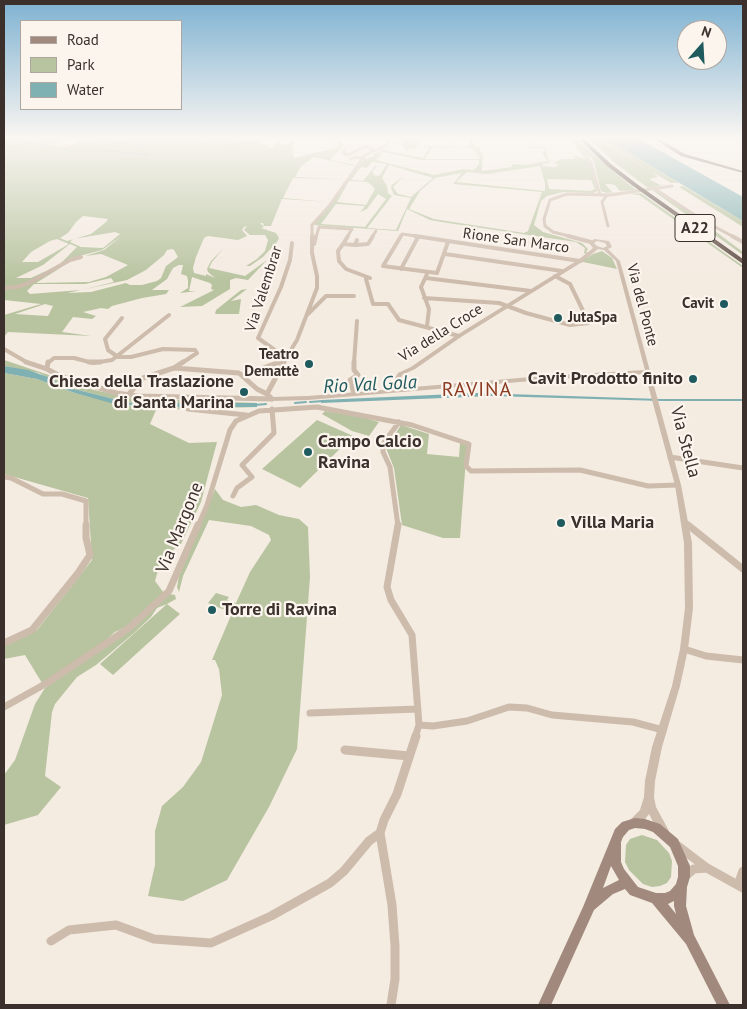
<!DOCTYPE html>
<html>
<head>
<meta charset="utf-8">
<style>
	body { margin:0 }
	#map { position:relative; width:747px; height:1009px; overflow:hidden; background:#f4ebe1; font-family:"PT Sans",sans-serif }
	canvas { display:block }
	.frame { position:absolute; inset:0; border:5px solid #3b302b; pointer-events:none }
	.legend { position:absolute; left:20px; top:20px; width:162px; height:90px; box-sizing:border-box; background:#fbf5ee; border:1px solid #aea6a0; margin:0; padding:6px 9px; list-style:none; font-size:15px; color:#3b302b }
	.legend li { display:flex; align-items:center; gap:10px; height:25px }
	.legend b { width:25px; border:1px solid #aea6a0 }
	.north { position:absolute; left:677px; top:20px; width:50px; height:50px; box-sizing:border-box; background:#fbf5ee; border:1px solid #aea6a0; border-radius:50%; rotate:19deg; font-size:14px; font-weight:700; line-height:20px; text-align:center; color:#3b302b }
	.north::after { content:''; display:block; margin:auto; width:18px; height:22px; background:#1f5a5e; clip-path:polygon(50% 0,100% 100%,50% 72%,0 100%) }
</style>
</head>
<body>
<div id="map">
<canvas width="747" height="1009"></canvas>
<div class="frame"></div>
<ul class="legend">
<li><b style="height:6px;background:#a18a7d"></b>Road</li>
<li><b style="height:14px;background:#b8c4a0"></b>Park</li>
<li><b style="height:14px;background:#7fb0b2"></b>Water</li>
</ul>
<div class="north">N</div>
</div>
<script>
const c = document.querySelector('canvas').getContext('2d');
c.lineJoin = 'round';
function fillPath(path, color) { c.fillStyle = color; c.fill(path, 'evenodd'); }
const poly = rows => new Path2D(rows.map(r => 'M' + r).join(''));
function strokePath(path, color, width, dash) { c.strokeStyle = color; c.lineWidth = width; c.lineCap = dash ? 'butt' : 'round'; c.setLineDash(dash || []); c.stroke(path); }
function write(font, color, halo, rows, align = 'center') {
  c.font = font + ' "PT Sans",sans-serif'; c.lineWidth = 4.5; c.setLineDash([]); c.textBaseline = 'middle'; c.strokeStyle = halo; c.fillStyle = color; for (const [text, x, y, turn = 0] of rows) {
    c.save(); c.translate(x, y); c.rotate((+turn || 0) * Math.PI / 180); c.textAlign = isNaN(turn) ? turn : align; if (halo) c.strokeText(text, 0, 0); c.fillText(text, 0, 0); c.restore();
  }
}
const green = poly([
	[4,139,69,139,48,145,67,147,82,140,98,139,258,139,257,142,252,143,260,143,273,149,278,139,281,139,279,143,287,145,293,139,296,139,292,147,294,158,336,148,339,145,337,142,325,139,331,139,340,141,344,145,330,160,356,165,350,165,314,157,301,166,295,177,342,179,293,178,283,198,329,202,282,199,271,226,264,226,263,223,260,223,264,227,261,228,276,233,279,238,277,242,263,257,250,266,246,266,257,259,265,251,268,240,265,235,250,235,244,230,247,226,256,223,244,227,242,230,247,236,238,240,208,236,204,238,196,257,193,268,194,273,206,276,206,274,215,278,208,272,207,269,211,261,224,248,212,262,209,268,245,276,267,260,248,280,236,278,230,280,230,289,202,306,180,307,214,290,211,289,212,285,210,283,192,277,189,291,197,291,180,293,188,288,188,280,187,276,181,274,183,265,179,265,173,268,167,279,152,290,169,290,166,294,142,298,112,306,108,309,101,308,83,312,96,316,92,319,73,317,62,332,91,336,8,332,4,337,4,315,41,304,4,300,4,289,16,289,62,267,36,283,89,282,106,277,128,265,101,254,85,256,104,250,123,235,102,250,72,258,22,285,4,288],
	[83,216,108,219,106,222,91,234,67,241,60,238,68,233,76,222],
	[115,232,120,234,103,248,81,247,70,242,73,239],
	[57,239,69,244,38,262,22,262,31,252,50,241],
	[70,244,77,247,59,265,31,278,16,278,43,265],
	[172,249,174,250,178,257,166,266,161,278,157,281,142,285,130,285,126,283,91,292,67,293,127,280,146,270,164,255,167,250],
	[111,278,114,282,81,290,30,294,27,291,34,284,85,284],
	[45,304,53,306,48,316,15,314],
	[400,139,420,139,418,146,453,146,455,139,454,147,469,147,470,139,472,139,472,142,476,147,529,148,531,139,531,147,545,147,549,161,557,159,548,162,551,163,542,164,543,166,556,167,559,164,553,163,561,159,575,159,574,155,553,147,547,139,554,147,587,160,569,139,588,161,586,161,590,162,597,191,593,193,563,192,547,196,541,201,534,225,543,232,582,243,588,249,586,252,588,253,586,254,584,253,585,248,576,242,441,222,430,220,407,209,398,231,314,225,366,157,367,160,369,157,373,157,374,153,382,152,379,149,423,158,429,147,416,146,415,149,409,148,406,152,402,144,391,144,393,143,397,144,404,143,405,140,400,141],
	[433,147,473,148,480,158,479,159,425,159],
	[480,147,542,148,544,149,545,152,542,152,547,161,525,165,512,164,512,167,482,171,483,154,480,152],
	[383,152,421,160,479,160,479,164,474,170,463,169,434,175,376,160],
	[372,162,387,164,379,176,373,175,374,173,372,172,377,166,375,166,363,181,351,180,361,167,367,168],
	[389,165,433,178,411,197,398,194,393,187,404,176,392,185,391,188,394,195,411,198,396,230,367,228,392,196,388,193,387,186,382,178],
	[540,166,545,183,545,191,456,182,467,172,487,174],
	[462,173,453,184,542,192,528,231,524,233,434,219,409,209,420,191,435,178],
	[547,179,591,180,595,189,591,191,549,189],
	[349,181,368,182,375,189,366,205,337,202],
	[378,194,386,199,365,227,321,224,336,204,365,206,360,212,367,209],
	[572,139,577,139,594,155,636,190,620,191,615,185,610,184,605,184,612,192,617,192,607,193,601,191,593,159,585,154],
	[589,139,598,139,645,168,600,139,606,139,679,183,671,183,652,172,658,177,649,179,660,185,668,184,648,188,615,163],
	[683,186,743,221,743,227,679,187],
	[652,190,656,191,696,217,743,252,743,255],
	[641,193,743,266,743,268,639,195,630,194],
	[602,251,612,258,617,269,583,262,577,264,593,254],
	[247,289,231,301,241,299,239,314,215,314,216,310,241,290],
	[4,360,94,390,133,398,257,403,130,403,66,387,39,373,4,366],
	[4,373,37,379,75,393,124,405,144,407,257,407,156,410,150,424,189,443,217,442,201,502,181,544,161,559,155,581,164,593,128,626,115,632,96,649,42,683,25,655,4,659,4,645,37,630,92,560,88,498,4,474],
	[325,411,361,417,379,422,369,436,352,431,322,414],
	[317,420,353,436,300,488,262,469],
	[401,425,429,434,427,454,459,457,460,443,467,445,460,538,443,538,402,525,394,468,386,448],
	[215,489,223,500,241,507,256,505,279,515,299,519,308,527,310,577,297,749,269,807,227,880,183,901,148,896,155,865,155,831,162,806,183,787,201,762,222,695,219,669,215,660,212,660,232,613,208,603,216,593,229,597,227,600,236,603,250,572,271,540,269,535,251,526,209,520,183,576,179,592,177,587,179,576],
	[169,594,175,595,176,599,167,604,180,614,113,675,100,664,167,604,157,608,151,617,134,633,96,665,77,677,55,704,52,712,45,776,61,787,38,815,4,825,4,775,15,760,35,704,45,688],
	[642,835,657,840,669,853,672,861,671,877,667,883,660,886,652,887,643,884,629,870,625,862,626,845,630,839]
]);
const water = poly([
	[606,139,639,139,743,197,743,221],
	[4,366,28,370,48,377,66,387,130,403,257,403,257,407,144,407,111,403,75,393,37,379,4,373],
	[477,393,660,399,743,399,743,401,662,401,492,396,321,403,321,400]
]);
const streamFar1 = poly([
	[6,139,69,150,99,150,148,155],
	[192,139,204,144],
	[100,140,143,146,222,146,265,141],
	[4,147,26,145]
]);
const stream = poly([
	[310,402,323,401],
	[295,403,306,402],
	[255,405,266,404]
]);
const minorFar4 = poly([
	[571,139,591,163,600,195],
	[344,149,344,154,348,155,366,146,373,150],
	[351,159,355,157,363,158],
	[655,189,704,221,734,237],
	[607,195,602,202,608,226],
	[312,237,312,225,329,206,365,155,385,146,391,139],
	[316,237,319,227,352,229,347,237],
	[372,237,376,231],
	[400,237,402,234,423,237],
	[573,237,553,232,545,226,544,219,550,200,567,194,610,195,672,186]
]);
const minorFar3 = poly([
	[348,236,343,244,355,245,357,240],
	[401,236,383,266,437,273,448,242],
	[415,236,580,261],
	[568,236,591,242],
	[732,236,743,242],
	[314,244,316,236],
	[343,244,338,251,339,261,346,269,370,278],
	[355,245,368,244,373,236],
	[445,254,562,271],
	[401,269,418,237],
	[427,274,421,287,429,309,427,326],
	[426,278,531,291],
	[366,279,373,304,388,304,399,320,459,336],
	[4,288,17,287,29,283,70,260,81,257],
	[424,298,499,303,526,313,570,325,589,323,570,284,555,276],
	[308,314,326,296,354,296],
	[122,318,105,339,108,350,118,357,131,357,163,349,195,350,197,353,182,363],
	[4,349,28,363],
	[286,358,258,338,281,287,290,260,292,243],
	[48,363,54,358,74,358,93,363,112,360,169,315],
	[276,363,285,360],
	[283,363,297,340,317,288,317,276,312,253,312,236],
	[354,363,357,321]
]);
const minorFar2 = poly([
	[26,362,47,369,60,376,116,393,138,396,272,399],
	[89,362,100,362],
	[354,362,354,370,358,375,350,380,354,393],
	[174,368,183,362],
	[47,369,48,362],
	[243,375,280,362],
	[128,395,143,378,174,368,239,373,257,389,267,394],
	[272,399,267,394,284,362],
	[188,409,246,415],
	[670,457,743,468],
	[4,477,11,478,43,494,62,494,86,501,86,526],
	[233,496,237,488,252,477,242,465,274,433,272,409],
	[685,522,690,526],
	[198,526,207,505,230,430,236,421,259,411,317,407,412,425,469,444,466,466,471,471,580,470,648,486,678,485],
	[398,526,390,467,383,452,383,444,399,422]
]);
const minorFar1 = poly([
	[398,525,387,587,391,600,412,635,419,725,415,737],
	[688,525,743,569],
	[4,643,32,630,78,573,90,555,86,538,86,525],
	[684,649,706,656,743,660],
	[4,707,47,683,129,628,169,591,198,525],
	[310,713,418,709],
	[419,725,433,726,467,721,509,707,527,708,552,715,633,722,663,730]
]);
const minor = poly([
	[345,750,409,756],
	[678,846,707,868,743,888],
	[684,877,694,869,707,868],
	[738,885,743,871],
	[51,941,69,930,116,925,154,939,211,943,271,916,330,883,344,871,369,841,380,833],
	[391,1005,395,979,395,946,392,905,380,833,384,820,397,794,416,736]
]);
const tertiary = poly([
	[594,239,609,241,612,247,608,249,620,261,681,485,692,543,693,608,688,649,680,686,662,747,655,781,654,797,656,807,669,831,668,835,664,836,660,835,649,814,639,827,635,828,631,827,630,823,631,819,640,810,644,797,645,781,652,747,672,686,680,649,685,608,684,543,675,485,645,374,543,380,308,400,272,401,269,399,272,397,308,396,396,389,395,378,398,373,411,367,457,335,578,260,593,248,589,243,594,239],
	[597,241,605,243,607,246,603,248,597,246,594,243,597,241],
	[598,249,604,250,616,261,645,370,543,376,402,388,401,378,402,375,415,369,461,337,582,262,598,249]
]);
const secondary = poly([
	[635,818,645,819,660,824,678,839,690,866,690,877,687,887,686,906,694,935,730,1005,717,1005,686,944,652,903,630,895,625,889,613,894,594,910,551,1005,538,1005,583,907,615,829,622,822,635,818],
	[635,828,645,829,653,832,670,847,678,866,678,877,676,884,670,891,665,893,656,893,638,887,624,869,621,862,621,842,623,837,629,830,635,828],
	[611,866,619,880,603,888,611,866],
	[674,901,674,906,676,914,668,904,674,901]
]);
const trunk = poly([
	[654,139,659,139,685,154,743,171,743,173,681,156,654,139]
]);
const motorway = poly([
	[579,139,584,139,611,164,637,184,743,259,743,264,633,186,607,166,579,139]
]);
const markers = [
	[724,304,5,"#1f5a5e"],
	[558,318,5,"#1f5a5e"],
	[309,364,5,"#1f5a5e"],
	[693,379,5,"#1f5a5e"],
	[244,392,5,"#1f5a5e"],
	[308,452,5,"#1f5a5e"],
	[561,523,5,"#1f5a5e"],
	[212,610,5,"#1f5a5e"]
];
const farStreetnames = [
	["Rione San Marco",516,241,8],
	["Via Valembrar",264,289,-72],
	["Via del Ponte",642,305,75],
	["Via della Croce",441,333,-32]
];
const farPoinames = [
	["Cavit",714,304],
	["JutaSpa",568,318,"left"],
	["Teatro",299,355],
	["Demattè",299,372]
];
const shields = [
	[695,228,40]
];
const shieldNames = [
	["A22",695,228]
];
const poiNames = [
	["Cavit Prodotto finito",683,379,"right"],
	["Chiesa della Traslazione",234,382,"right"],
	["di Santa Marina",234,403,"right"],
	["Campo Calcio",318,442],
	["Ravina",318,463],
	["Villa Maria",571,523],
	["Torre di Ravina",222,610]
];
const streetNames = [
	["Via Stella",685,442,75],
	["Via Margone",180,528,-68]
];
const waterNames = [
	["Rio Val Gola",370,385,-3]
];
const quarterNames = [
	["RAVINA",477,390]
];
fillPath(green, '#b8c4a0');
fillPath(water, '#7fb0b2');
strokePath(streamFar1, '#7fb0b2', 1);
strokePath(stream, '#7fb0b2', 2);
strokePath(minorFar4, '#cdbbac', 3);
strokePath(minorFar3, '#cdbbac', 4);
strokePath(minorFar2, '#cdbbac', 5);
strokePath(minorFar1, '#cdbbac', 7);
strokePath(minor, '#cdbbac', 9);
fillPath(tertiary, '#cdbbac');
fillPath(secondary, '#a18a7d');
fillPath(trunk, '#6c584f');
fillPath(motorway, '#5c4a42');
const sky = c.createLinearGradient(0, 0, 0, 281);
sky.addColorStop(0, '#7eb2d2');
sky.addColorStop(0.49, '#faf6f2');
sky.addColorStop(1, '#faf6f200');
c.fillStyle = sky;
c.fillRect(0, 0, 747, 281);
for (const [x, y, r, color] of markers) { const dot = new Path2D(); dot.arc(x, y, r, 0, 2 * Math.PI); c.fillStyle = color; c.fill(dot); strokePath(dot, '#fbf5ee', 2); }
write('15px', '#3b302b', '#fbf5ee', farStreetnames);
write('bold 15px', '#3b302b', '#fbf5ee', farPoinames, 'right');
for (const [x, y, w] of shields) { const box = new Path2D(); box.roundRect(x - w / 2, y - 13.5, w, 27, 4); c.fillStyle = '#fbf5ee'; c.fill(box); strokePath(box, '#3b302b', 1); }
write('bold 16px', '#3b302b', null, shieldNames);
write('bold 18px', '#3b302b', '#fbf5ee', poiNames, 'left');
write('18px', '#3b302b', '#fbf5ee', streetNames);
write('italic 19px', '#1f5a5e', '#fbf5ee', waterNames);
c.letterSpacing = '1px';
write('20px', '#8c3b22', '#fbf5ee', quarterNames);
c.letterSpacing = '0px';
</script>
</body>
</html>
